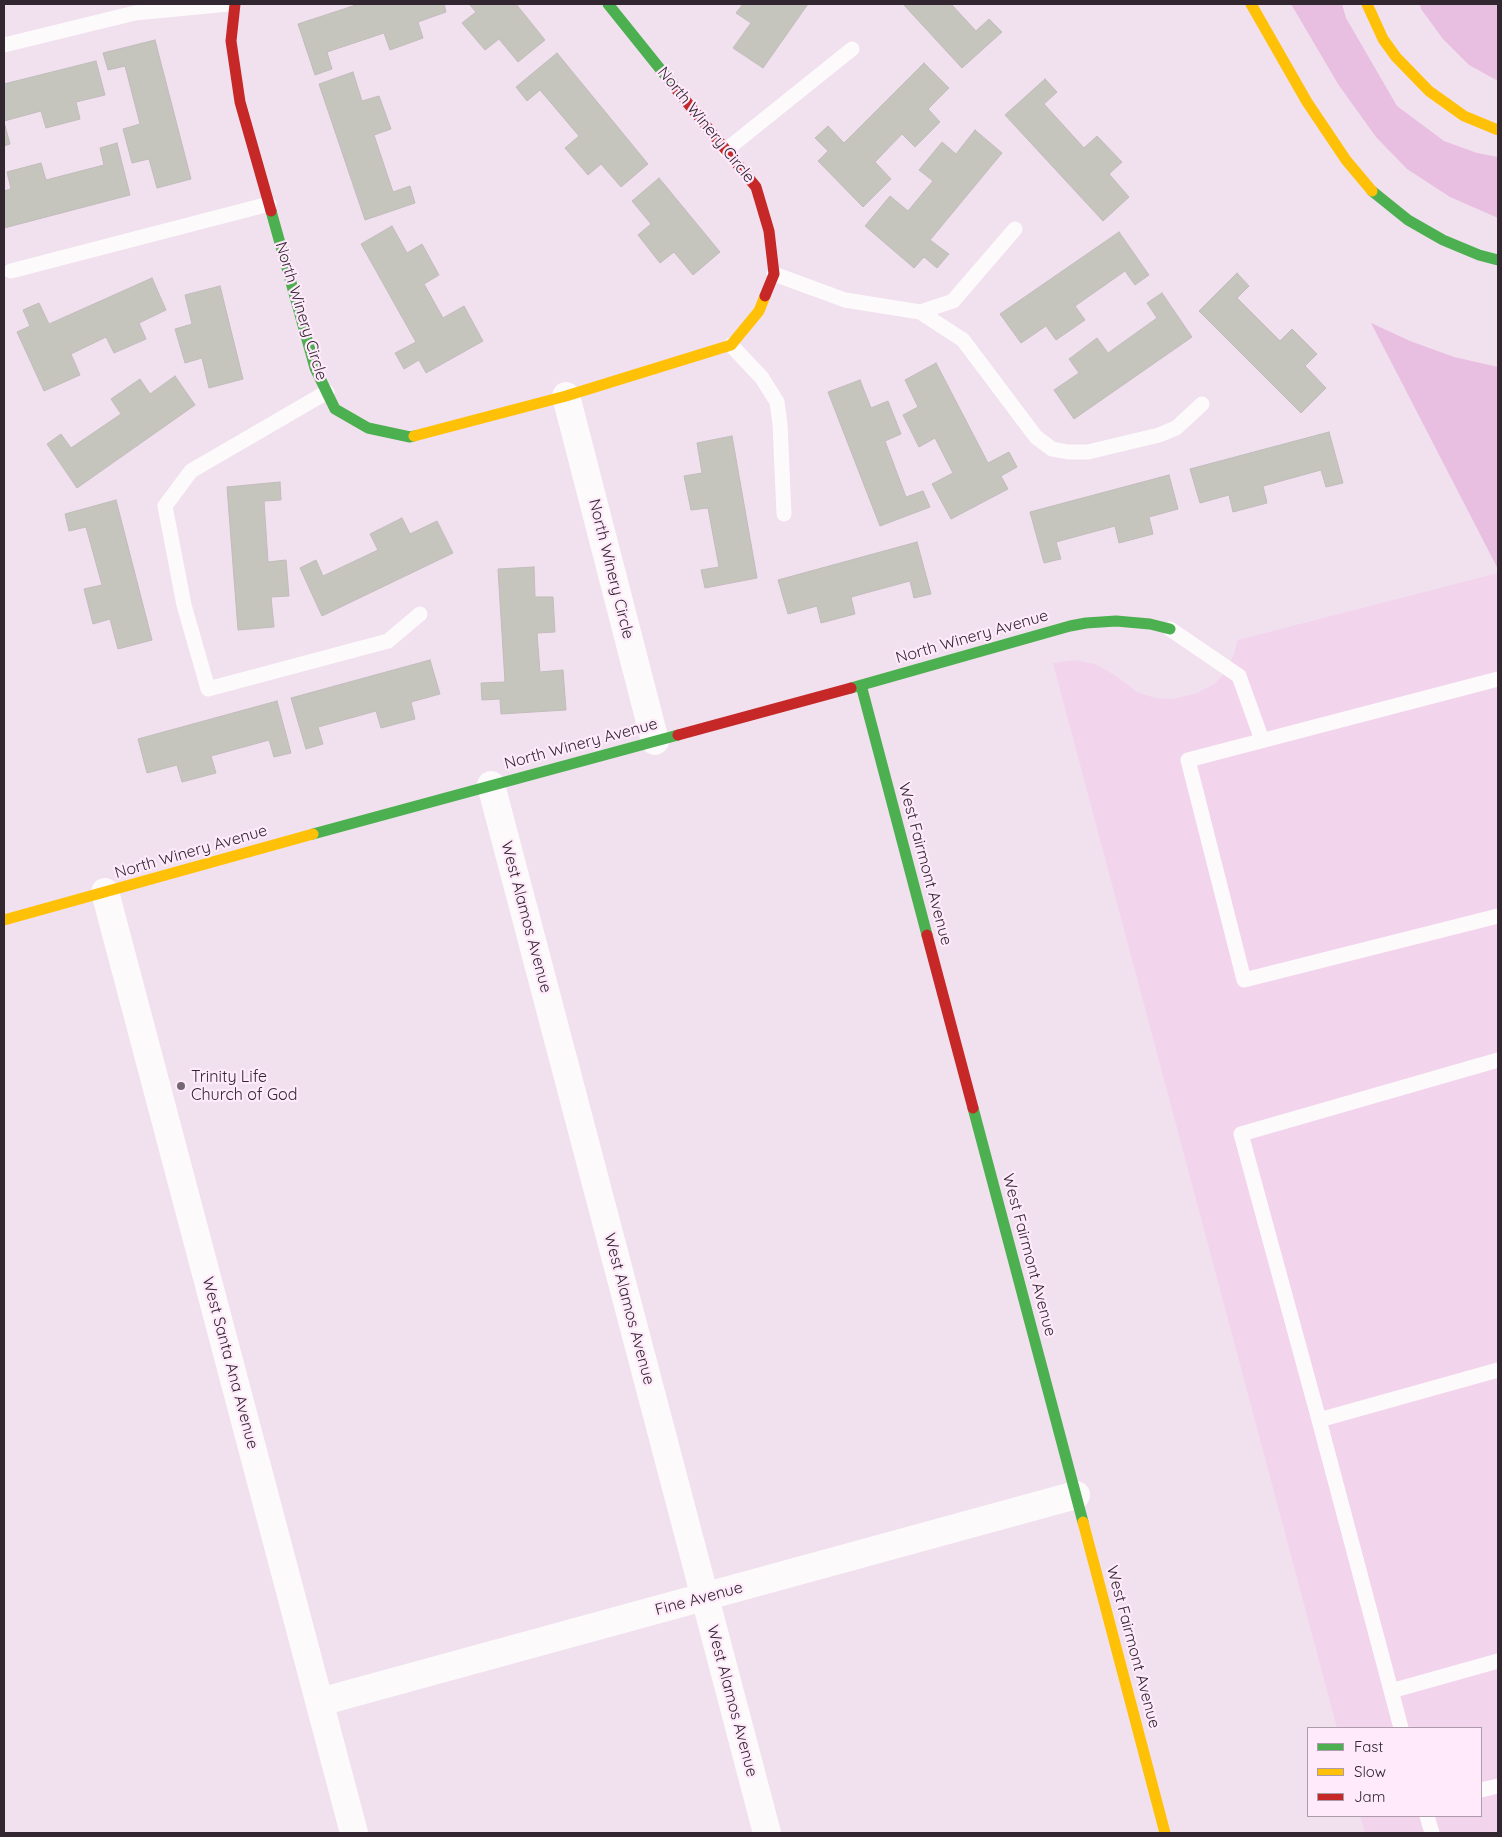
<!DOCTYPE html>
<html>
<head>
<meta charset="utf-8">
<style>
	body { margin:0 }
	#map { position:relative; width:1502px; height:1837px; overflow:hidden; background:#f1e0ee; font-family:Quicksand,sans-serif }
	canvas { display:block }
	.frame { position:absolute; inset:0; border:5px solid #322630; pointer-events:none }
	.legend { position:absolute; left:1307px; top:1727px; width:175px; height:90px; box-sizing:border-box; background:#feeafa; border:1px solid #ac9ca9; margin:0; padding:6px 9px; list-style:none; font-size:15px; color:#322630 }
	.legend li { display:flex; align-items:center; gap:10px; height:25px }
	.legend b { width:25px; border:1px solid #ac9ca9 }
</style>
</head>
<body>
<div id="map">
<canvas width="1502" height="1837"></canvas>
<div class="frame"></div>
<ul class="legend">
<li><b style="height:6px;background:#4caf50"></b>Fast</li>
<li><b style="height:6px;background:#ffc107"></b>Slow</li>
<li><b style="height:6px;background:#c62828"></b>Jam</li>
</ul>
</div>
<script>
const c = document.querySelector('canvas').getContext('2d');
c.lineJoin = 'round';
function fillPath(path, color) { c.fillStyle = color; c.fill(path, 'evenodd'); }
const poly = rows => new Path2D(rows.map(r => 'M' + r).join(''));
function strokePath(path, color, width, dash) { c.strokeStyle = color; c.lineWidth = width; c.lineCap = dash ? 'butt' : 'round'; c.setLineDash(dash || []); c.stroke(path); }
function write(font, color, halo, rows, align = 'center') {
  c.font = font + ' Quicksand,sans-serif'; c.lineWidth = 4.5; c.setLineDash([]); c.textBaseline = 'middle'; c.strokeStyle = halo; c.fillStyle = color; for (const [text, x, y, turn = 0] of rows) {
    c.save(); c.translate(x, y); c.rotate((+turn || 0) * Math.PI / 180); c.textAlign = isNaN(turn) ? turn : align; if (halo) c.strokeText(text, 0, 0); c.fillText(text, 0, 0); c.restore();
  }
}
const built = poly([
	[1498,573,1498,1833,1365,1833,1360,1816,1481,1816,1481,1728,1337,1728,1053,663,1075,660,1095,664,1116,676,1137,692,1155,698,1173,699,1197,693,1214,684,1224,674,1232,659,1238,640]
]);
const green = poly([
	[1291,4,1342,4,1346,18,1397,106,1444,141,1477,153,1498,157,1498,218,1450,197,1407,169,1376,137,1338,84],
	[1420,4,1498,4,1498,81,1469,65,1443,39,1421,9],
	[1371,323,1410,341,1454,357,1498,367,1498,569]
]);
const building = poly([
	[359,4,444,4,446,12,418,22,423,38,390,50,384,33,327,52,332,69,315,75,298,24,359,4],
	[469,4,516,4,545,40,518,62,499,39,485,50,462,23,476,12,469,4],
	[743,4,808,4,763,68,733,48,751,23,736,13,743,4],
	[903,4,951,4,976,31,989,19,1002,32,962,68,903,4],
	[155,40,191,179,157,188,149,159,132,163,123,129,140,124,125,66,108,70,103,53,155,40],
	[557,53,648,164,621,187,601,164,588,175,565,148,579,136,540,90,527,101,516,87,557,53],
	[96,61,105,95,76,102,80,119,46,128,41,111,4,121,4,84,96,61],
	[924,63,949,88,928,109,940,122,915,147,902,134,875,162,891,179,863,207,818,161,828,151,815,138,828,126,844,143,924,63],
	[353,72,362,101,379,96,391,129,374,135,393,192,410,186,415,203,365,220,319,84,353,72],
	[1045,79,1057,92,1044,104,1084,148,1097,136,1122,162,1109,174,1129,197,1103,221,1005,115,1045,79],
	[4,122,10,144,4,146,4,122],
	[975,130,1002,153,930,240,949,254,937,268,924,257,914,268,865,226,890,196,908,211,933,181,919,170,942,142,956,154,975,130],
	[117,143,130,195,4,228,4,191,11,189,7,172,41,163,46,180,104,165,100,148,117,143],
	[659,178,720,252,693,275,674,252,660,263,638,235,651,224,632,201,659,178],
	[392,226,407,253,422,244,439,275,424,284,443,318,464,306,483,341,426,373,419,360,404,369,395,353,416,342,361,244,392,226],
	[1119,232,1149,275,1135,285,1125,271,1075,306,1085,320,1056,340,1046,326,1021,343,1000,314,1119,232],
	[1237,273,1249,286,1237,298,1280,341,1292,329,1317,354,1305,366,1326,388,1301,413,1199,311,1237,273],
	[152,278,166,310,139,323,146,339,114,353,106,337,71,354,80,375,44,391,17,332,30,326,23,310,39,303,49,324,152,278],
	[220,286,243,379,209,388,202,358,185,363,175,329,192,324,185,295,220,286],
	[1162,293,1192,337,1074,419,1054,390,1079,373,1069,359,1097,338,1108,353,1157,318,1147,303,1162,293],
	[936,363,988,463,1009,452,1017,467,1001,476,1008,489,951,519,932,484,953,473,935,438,919,447,903,415,918,407,905,380,936,363],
	[175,376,195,405,77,488,47,444,61,434,71,448,121,414,111,399,140,379,150,394,175,376],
	[860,380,871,408,888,401,901,434,885,441,906,497,923,491,930,507,880,526,828,392,860,380],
	[1329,432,1343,483,1326,487,1321,470,1263,486,1267,503,1233,512,1229,495,1200,503,1190,469,1329,432],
	[732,436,757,578,705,588,701,570,719,567,708,508,691,510,684,476,702,473,697,443,732,436],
	[1169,475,1178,509,1149,517,1153,534,1119,543,1115,526,1056,542,1061,559,1044,563,1030,512,1169,475],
	[280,482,281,500,264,501,268,562,286,560,289,596,271,597,274,627,238,630,227,487,280,482],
	[116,500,152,640,118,649,110,619,93,624,84,589,102,585,86,527,69,531,65,514,116,500],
	[402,518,410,534,437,521,453,553,322,616,300,568,316,560,323,576,378,550,370,534,402,518],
	[917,542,931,594,914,598,910,581,851,597,855,614,821,623,817,606,788,614,778,580,917,542],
	[534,567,535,597,553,597,555,632,537,633,540,672,563,670,566,710,501,714,500,699,482,700,481,683,505,682,498,569,534,567],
	[430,660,440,694,411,702,415,719,381,728,376,711,318,727,323,744,306,749,291,698,430,660],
	[277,701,291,753,274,757,269,740,211,756,216,773,182,782,177,765,147,773,138,739,277,701]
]);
const lane = poly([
	[4,45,135,13,229,4],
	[726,150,852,49],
	[11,271,269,204],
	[774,274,845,300,920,312,963,340,1036,437,1052,449,1068,452,1088,452,1159,435,1176,428,1202,404],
	[920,312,953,301,1015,229],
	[731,345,762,378,777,402,780,424,784,514],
	[327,392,191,471,165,506,184,605,208,689,388,641,420,614],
	[1170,629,1239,676,1262,740],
	[1498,679,1188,760,1244,980,1498,916],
	[1498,1060,1241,1134,1319,1420,1498,1370],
	[1319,1420,1401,1728],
	[1391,1691,1498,1661],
	[1481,1790,1498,1786],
	[1427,1816,1432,1833]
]);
const street = poly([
	[566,396,655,741],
	[491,785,767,1833],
	[105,892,354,1833],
	[320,1702,1076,1495]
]);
const fast = poly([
	[608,4,677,90],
	[1372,191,1408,220,1443,240,1479,255,1498,260],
	[271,211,315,368,335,409,368,428,410,437,414,436],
	[861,685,927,935],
	[851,688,1070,626,1086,623,1116,621,1150,624,1170,629],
	[313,834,678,735],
	[973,1108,1083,1522]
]);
const slow = poly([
	[1251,4,1307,102,1346,160,1372,191],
	[1367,4,1383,39,1396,57,1429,91,1464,116,1498,130],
	[414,436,566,396,731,345,759,311,765,296],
	[4,920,313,834],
	[1083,1522,1165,1833]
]);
const jam = poly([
	[235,4,231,41,240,102,271,211],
	[677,90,756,187,769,231,774,274,765,296],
	[678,735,851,688],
	[927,935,973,1108]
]);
const markers = [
	[181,1086,5,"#756772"]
];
const streetNames = [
	["North Winery Circle",706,125,51],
	["North Winery Circle",301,311,73],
	["North Winery Circle",611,569,76],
	["North Winery Avenue",972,637,-16],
	["North Winery Avenue",581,744,-15],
	["North Winery Avenue",191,852,-16],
	["West Fairmont Avenue",925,864,75],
	["West Alamos Avenue",526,917,75],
	["West Fairmont Avenue",1029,1255,75],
	["West Alamos Avenue",629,1309,75],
	["West Santa Ana Avenue",230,1363,75],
	["Fine Avenue",699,1599,-15],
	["West Fairmont Avenue",1133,1647,75],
	["West Alamos Avenue",732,1701,75]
];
const poiNames = [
	["Trinity Life",191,1077],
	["Church of God",191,1095]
];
fillPath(built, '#f2d5ec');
fillPath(green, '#e8bfe1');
fillPath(building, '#c6c5bd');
strokePath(building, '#c0bcbb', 1);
strokePath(lane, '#fdfafc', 15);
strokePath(street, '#fdfafc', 28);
strokePath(fast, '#4caf50', 11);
strokePath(slow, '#ffc107', 11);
strokePath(jam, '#c62828', 11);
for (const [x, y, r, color] of markers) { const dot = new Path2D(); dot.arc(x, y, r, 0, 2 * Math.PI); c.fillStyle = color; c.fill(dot); strokePath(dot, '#feeafa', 2); }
write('16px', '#322630', '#feeafa', streetNames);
write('16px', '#322630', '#feeafa', poiNames, 'left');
</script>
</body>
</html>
